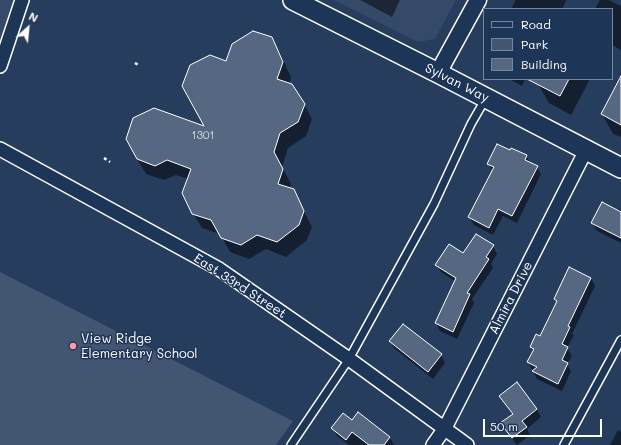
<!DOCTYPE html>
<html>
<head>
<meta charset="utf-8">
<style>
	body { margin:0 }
	#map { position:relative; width:621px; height:445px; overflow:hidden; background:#263d5e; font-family:Mali,sans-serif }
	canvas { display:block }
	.legend { position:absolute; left:483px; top:8px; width:130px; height:72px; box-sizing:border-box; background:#1d3557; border:1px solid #77869a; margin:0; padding:5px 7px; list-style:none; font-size:12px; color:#fff }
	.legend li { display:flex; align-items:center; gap:8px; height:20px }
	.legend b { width:20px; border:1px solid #77869a }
	.north { position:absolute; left:8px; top:8px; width:40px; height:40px; -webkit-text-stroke:3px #1d3557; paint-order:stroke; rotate:27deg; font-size:11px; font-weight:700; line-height:16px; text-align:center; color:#fff }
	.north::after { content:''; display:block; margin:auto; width:14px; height:18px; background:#fff; clip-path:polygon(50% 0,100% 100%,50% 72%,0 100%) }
	.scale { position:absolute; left:483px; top:419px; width:119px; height:18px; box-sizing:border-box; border:2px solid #fff; border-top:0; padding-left:5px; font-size:12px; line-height:14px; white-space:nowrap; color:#fff; -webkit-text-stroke:3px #1d3557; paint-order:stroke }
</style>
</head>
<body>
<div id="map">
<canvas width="621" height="445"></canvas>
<ul class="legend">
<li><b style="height:5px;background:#1d3557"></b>Road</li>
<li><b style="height:11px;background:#425672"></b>Park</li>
<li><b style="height:11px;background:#556781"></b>Building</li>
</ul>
<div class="north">N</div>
<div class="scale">50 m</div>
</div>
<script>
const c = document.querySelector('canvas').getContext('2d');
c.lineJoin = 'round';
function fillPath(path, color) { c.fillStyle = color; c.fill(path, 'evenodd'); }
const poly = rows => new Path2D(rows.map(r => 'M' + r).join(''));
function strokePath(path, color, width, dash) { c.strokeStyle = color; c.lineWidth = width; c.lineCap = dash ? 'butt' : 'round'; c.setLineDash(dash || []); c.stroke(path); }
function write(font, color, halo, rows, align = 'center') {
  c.font = font + ' Mali,sans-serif'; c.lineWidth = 3; c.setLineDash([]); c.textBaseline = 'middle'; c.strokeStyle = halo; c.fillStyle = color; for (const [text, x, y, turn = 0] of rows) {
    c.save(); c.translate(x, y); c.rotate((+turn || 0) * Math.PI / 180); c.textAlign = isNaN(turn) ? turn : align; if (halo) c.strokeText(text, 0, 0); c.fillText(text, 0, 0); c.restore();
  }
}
const built = poly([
	[0,0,22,0,0,66],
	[334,0,456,0,435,39,418,42]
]);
const green = poly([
	[0,272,293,421,276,445,0,445]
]);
const shadow = poly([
	[360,0,400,0,392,17],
	[516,0,565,0,566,1,562,9,511,9],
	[600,0,609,0,621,6,621,50,612,45,612,9,595,9],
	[271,38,280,53,291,77,289,84,304,104,312,119,306,136,288,148,282,167,291,184,289,189,293,190,312,227,307,240,286,257,266,249,249,259,230,252,220,234,202,228,193,213,188,179,176,175,164,180,146,174,137,159,206,128,227,62],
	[621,78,621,137,613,134,602,114],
	[509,79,525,79,522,86],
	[541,79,590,79,571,115,549,103,538,84],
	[526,156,531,164,537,167,541,174,517,223,503,216,493,235,474,225,469,217,493,172,489,164],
	[618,209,621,210,621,243,597,231,592,223,617,211],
	[493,246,497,254,491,264,493,268,472,299,474,303,457,339,440,331,436,323,456,282,441,272,436,265,464,254],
	[591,278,595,286,572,334,574,335,567,348,572,356,567,364,571,371,562,391,537,379,528,362,533,351,531,347,540,337,557,303,555,299],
	[390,341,441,355,445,363,433,379,395,349],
	[517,384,537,410,541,417,527,429,530,435,517,445,506,431,502,423,513,415,505,404,500,396],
	[358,413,390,438,394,445,349,445,337,436,333,428,352,421],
	[618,430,621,432,621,445,610,445]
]);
const building = poly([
	[253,31,272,37,283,62,277,79,292,84,305,104,298,122,280,133,274,152,283,169,278,184,294,189,304,211,299,225,277,242,257,235,241,245,221,238,211,220,192,214,182,193,191,169,167,160,155,166,137,159,126,139,133,118,154,108,204,126,182,86,190,65,210,55,226,61,232,44,253,31],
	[621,76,621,125,601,114,621,76],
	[527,79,569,79,560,96,527,79],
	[497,144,510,150,511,148,527,155,525,160,538,166,512,216,498,209,489,228,468,217,494,167,487,164,497,144],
	[602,202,621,212,621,238,591,223,602,202],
	[476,234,494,245,486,257,489,259,467,293,470,294,453,332,435,323,456,278,435,265,449,244,463,253,476,234],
	[569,267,591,278,568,326,570,327,562,344,568,347,562,360,568,363,558,384,532,371,537,367,527,362,534,349,530,347,536,334,540,336,557,301,554,299,569,267],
	[403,324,442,354,428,372,389,341,403,324],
	[517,382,537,409,522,421,527,427,512,438,500,423,513,414,499,396,517,382],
	[358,412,390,437,384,445,369,445,352,432,346,440,331,428,343,413,352,420,358,412]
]);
const path = poly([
	[135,63,140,66],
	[104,158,110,162]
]);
const service = poly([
	[291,445,349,359,434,204,471,124,486,98],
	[564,445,621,340]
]);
const minor = poly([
	[0,66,22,0],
	[0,149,219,269,349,359,467,445],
	[433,445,445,428,586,150]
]);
const tertiary = poly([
	[438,73,478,0]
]);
const secondary = poly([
	[293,0,438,73,621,168]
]);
const markers = [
	[73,346,4,"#ff9aa2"]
];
const numberNames = [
	["1301",203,136]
];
const streetNames = [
	["Sylvan Way",457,83,27],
	["East 33rd Street",240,286,33],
	["Almira Drive",511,298,-63]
];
const poiNames = [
	["View Ridge",81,339],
	["Elementary School",81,354]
];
fillPath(built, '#344a68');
fillPath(green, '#425672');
fillPath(shadow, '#0007');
fillPath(building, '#556781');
strokePath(building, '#fff', 1);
strokePath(service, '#fff', 10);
strokePath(minor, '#fff', 16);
strokePath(tertiary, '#fff', 19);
strokePath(secondary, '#fff', 22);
strokePath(path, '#fff', 2.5, [3, 3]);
strokePath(service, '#1d3557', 7);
strokePath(minor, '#1d3557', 13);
strokePath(tertiary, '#1d3557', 16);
strokePath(secondary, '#1d3557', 19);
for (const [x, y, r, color] of markers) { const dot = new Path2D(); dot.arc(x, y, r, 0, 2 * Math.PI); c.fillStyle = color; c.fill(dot); strokePath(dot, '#1d3557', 1.5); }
write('11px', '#d4d9e0', null, numberNames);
write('13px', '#fff', '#1d3557', streetNames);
write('13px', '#fff', '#1d3557', poiNames, 'left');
</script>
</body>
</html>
